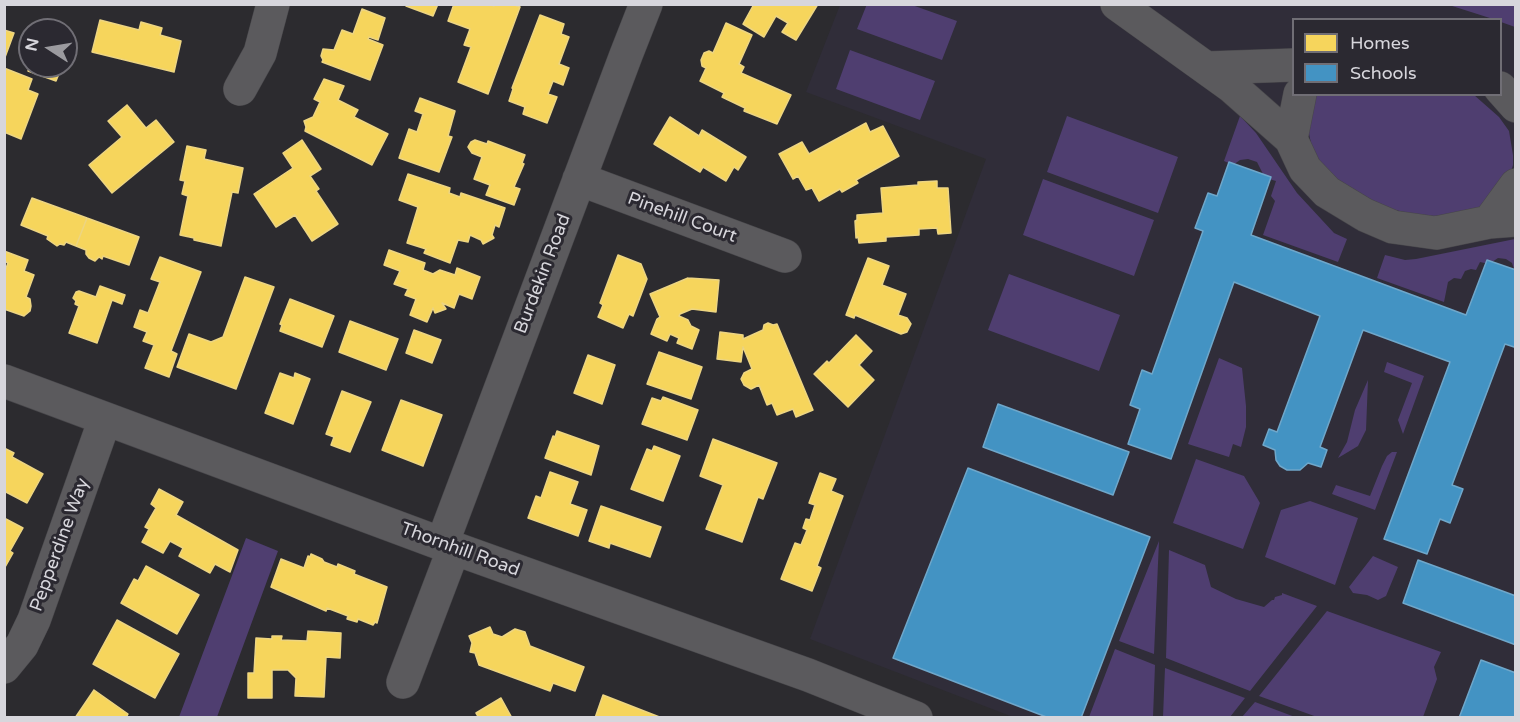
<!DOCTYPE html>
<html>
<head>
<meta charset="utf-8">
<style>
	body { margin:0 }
	#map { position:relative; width:1520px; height:722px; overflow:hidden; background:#2c2b2f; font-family:"Varela Round",sans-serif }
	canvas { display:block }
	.frame { position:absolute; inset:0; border:6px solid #d7d6dc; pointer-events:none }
	.legend { position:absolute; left:1292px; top:18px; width:210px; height:78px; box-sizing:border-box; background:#2b2931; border:2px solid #706e75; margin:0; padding:8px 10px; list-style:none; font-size:18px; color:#d7d6dc }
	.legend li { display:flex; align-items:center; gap:12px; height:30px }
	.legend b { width:30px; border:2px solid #706e75 }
	.north { position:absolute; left:18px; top:18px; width:60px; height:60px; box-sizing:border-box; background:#2b2931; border:2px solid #706e75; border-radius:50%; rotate:282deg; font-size:16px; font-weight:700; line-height:24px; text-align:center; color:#d7d6dc }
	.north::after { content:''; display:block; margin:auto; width:21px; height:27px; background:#9b9a9f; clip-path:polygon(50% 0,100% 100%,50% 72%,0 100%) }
</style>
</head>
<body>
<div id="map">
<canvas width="1520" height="722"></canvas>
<div class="frame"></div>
<ul class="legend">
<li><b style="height:16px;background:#f6d55c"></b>Homes</li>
<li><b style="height:16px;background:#4393c3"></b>Schools</li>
</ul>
<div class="north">N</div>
</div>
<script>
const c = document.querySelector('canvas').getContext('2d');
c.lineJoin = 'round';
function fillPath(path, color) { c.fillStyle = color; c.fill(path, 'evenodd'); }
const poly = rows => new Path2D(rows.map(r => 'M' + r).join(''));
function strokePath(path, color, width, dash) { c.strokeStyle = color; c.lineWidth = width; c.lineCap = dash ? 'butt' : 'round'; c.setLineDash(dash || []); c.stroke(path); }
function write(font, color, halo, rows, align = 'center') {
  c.font = font + ' "Varela Round",sans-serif'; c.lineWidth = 6; c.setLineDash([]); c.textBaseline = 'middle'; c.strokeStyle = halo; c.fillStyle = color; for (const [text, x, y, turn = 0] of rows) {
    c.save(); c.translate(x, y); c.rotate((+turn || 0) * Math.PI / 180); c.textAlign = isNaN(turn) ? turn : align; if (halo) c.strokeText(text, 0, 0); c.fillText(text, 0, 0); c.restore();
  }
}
const built = poly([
	[840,5,1515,5,1515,717,1013,717,810,639,986,159,806,92],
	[1294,20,1500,20,1500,94,1294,94]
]);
const green = poly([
	[867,4,912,5,957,21,942,60,857,29],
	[1449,5,1515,5,1515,27,1501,22,1500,20,1493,19],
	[850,50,935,81,920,120,836,89],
	[1312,95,1474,95,1499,117,1509,131,1513,155,1513,165,1510,175,1483,207,1456,215,1424,217,1391,209,1353,192,1324,169,1312,148,1307,124],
	[1067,116,1178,157,1158,213,1047,172],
	[1240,116,1256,133,1297,193,1334,233,1347,239,1338,262,1263,235,1275,201,1271,196,1276,181,1265,178,1257,162,1248,159,1240,160,1233,165,1224,161],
	[1043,179,1154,220,1134,276,1023,235],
	[1515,239,1515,272,1512,263,1506,259,1498,258,1489,264,1480,262,1476,270,1471,269,1465,271,1461,279,1454,278,1448,282,1444,302,1377,278,1385,255,1405,260,1416,259],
	[1009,274,1120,315,1099,371,988,330],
	[1219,358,1242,368,1246,406,1246,427,1241,447,1233,444,1229,457,1188,444],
	[1387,362,1424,376,1403,434,1398,420,1412,383,1384,372],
	[1368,380,1366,430,1358,446,1338,458,1347,442,1355,410],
	[1392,452,1397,452,1375,510,1332,494,1336,485,1370,496,1382,466,1387,456],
	[1196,459,1244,476,1260,503,1243,549,1173,523],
	[1310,501,1358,518,1335,585,1265,557,1281,510],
	[246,538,278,551,217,717,179,717],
	[1159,541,1154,654,1119,641],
	[1169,550,1205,565,1211,587,1236,599,1264,607,1272,600,1274,600,1275,597,1282,595,1282,593,1317,606,1250,691,1166,658],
	[1373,556,1398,567,1386,596,1378,600,1367,595,1353,593,1349,587],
	[1327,611,1441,652,1434,667,1437,679,1423,717,1317,717,1259,696],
	[1115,649,1155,665,1153,717,1089,717],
	[1165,668,1245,698,1230,717,1163,717],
	[1255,702,1295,717,1242,717]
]);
const homes = poly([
	[406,4,438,4,433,16,406,6,406,4],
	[454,4,489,4,494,6,495,4,512,4,520,7,488,94,458,82,471,47,464,45,470,29,448,21,454,4],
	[754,4,818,4,796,40,782,32,788,23,776,16,764,37,743,24,754,4],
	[362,9,385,18,378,40,369,37,368,39,383,45,370,80,322,62,323,60,321,56,323,49,334,50,342,30,353,34,362,9],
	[540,15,564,24,561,34,569,37,559,64,569,68,563,85,553,81,548,94,557,97,547,123,523,114,525,107,509,101,513,89,512,88,540,15],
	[100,20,139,30,141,22,162,28,160,35,181,41,174,72,92,52,100,20],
	[726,23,752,35,739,64,744,67,741,73,791,95,777,124,744,111,745,108,722,97,724,93,700,81,706,68,702,66,701,60,704,53,709,51,713,53,726,23],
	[4,30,14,33,4,60,4,30],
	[30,66,62,66,56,81,28,71,30,66],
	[4,68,32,79,28,90,38,94,21,139,4,132,4,68],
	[324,79,344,86,338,100,358,110,354,117,388,134,372,165,305,131,306,127,304,121,313,117,320,102,314,99,324,79],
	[420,98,455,111,448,136,452,137,439,172,399,158,409,129,417,132,423,114,415,111,420,98],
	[127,105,146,128,156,120,174,142,112,193,89,165,122,137,108,121,127,105],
	[670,117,699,136,702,130,746,157,738,170,734,167,726,181,703,167,700,172,654,144,670,117],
	[866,123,870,132,883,126,899,156,856,180,858,183,842,192,840,189,819,201,812,188,806,190,798,176,793,179,779,154,802,142,809,154,866,123],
	[302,140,321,169,310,176,319,189,316,191,338,224,312,241,295,215,276,227,254,194,293,168,283,153,302,140],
	[475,140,487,144,488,141,525,155,522,163,524,164,514,187,520,189,514,205,486,195,490,185,474,179,482,157,472,153,468,147,471,142,475,140],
	[187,146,206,150,204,159,243,168,238,193,232,192,221,246,194,240,194,238,180,235,188,196,182,194,185,181,180,180,187,146],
	[408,174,450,188,449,193,460,197,461,193,505,208,499,227,495,225,492,235,494,238,483,244,481,240,470,235,468,242,458,240,450,263,424,253,426,249,407,243,418,207,399,200,408,174],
	[937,181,937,188,948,188,951,233,938,234,937,228,919,229,919,235,886,237,886,241,859,243,858,237,856,238,855,221,857,220,857,215,883,213,881,188,918,185,918,182,937,181],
	[32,198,87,218,76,246,66,242,64,245,60,244,57,246,47,239,48,236,21,225,32,198],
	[87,218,139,237,129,265,103,256,102,259,99,257,95,261,89,258,86,254,86,250,76,246,87,218],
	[389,250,425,263,423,270,433,274,440,270,455,275,457,268,480,277,472,299,459,294,454,308,442,303,446,309,435,313,433,308,427,322,410,315,416,299,405,295,408,289,394,284,400,271,384,265,389,250],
	[4,251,28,260,24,271,34,275,26,297,30,299,31,306,30,311,24,316,4,309,4,273,8,263,4,261,4,251],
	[618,255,641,264,647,279,633,316,629,314,623,328,598,317,603,305,600,303,618,255],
	[160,257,201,272,171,351,177,354,169,377,145,368,154,345,143,341,147,332,134,327,140,310,148,313,160,282,151,279,160,257],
	[868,258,889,266,882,285,906,294,898,315,907,318,911,324,907,332,901,334,855,315,854,318,846,315,868,258],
	[245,277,274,287,236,389,177,367,189,334,211,342,223,337,245,277],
	[688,278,719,280,716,312,692,309,680,314,679,316,688,320,691,326,699,330,692,349,677,343,679,338,670,334,667,341,651,334,657,319,660,317,650,294,688,278],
	[100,286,125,295,122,304,112,300,97,343,69,333,79,306,75,304,76,301,73,298,76,292,79,291,96,297,100,286],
	[290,299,334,316,322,347,280,331,282,325,280,324,290,299],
	[350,321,398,339,386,370,339,352,350,321],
	[768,323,773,325,777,324,813,410,796,417,793,409,777,415,772,403,767,405,759,385,751,389,744,385,741,379,744,373,752,369,743,347,741,362,717,359,720,332,743,335,743,339,763,330,764,325,768,323],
	[414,330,441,340,432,363,406,353,414,330],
	[856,335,872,351,859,365,874,380,848,407,814,374,827,361,829,363,856,335],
	[659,352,702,367,691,399,647,384,659,352],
	[588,355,615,365,602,404,574,393,588,355],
	[280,373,294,378,295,373,310,379,293,424,265,413,280,373],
	[342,391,371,402,350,452,331,445,334,437,326,434,342,391],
	[663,397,698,410,687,440,642,424,652,398,661,401,663,397],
	[401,400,442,415,423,466,382,450,401,400],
	[557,431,599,446,591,475,545,458,553,436,555,437,557,431],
	[713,439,777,463,763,499,758,497,742,542,706,529,723,485,700,476,713,439],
	[654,446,680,456,663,501,631,489,647,449,652,451,654,446],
	[4,448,14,453,12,457,43,474,27,503,4,491,4,448],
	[550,472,578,482,570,504,587,510,578,536,528,518,536,496,541,498,550,472],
	[820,473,836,479,831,491,843,496,817,566,821,568,812,591,781,579,795,543,801,545,807,530,803,528,806,519,810,520,815,505,809,503,820,473],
	[159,489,183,502,176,515,238,550,230,572,215,564,210,573,179,556,183,548,170,541,163,553,142,542,149,529,145,527,156,508,151,504,159,489],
	[601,506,661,527,650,557,610,543,609,548,589,541,601,506],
	[4,518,23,528,10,551,13,553,4,569,4,518],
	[311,554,322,559,324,562,337,567,338,564,355,571,354,574,387,587,377,623,375,622,373,625,358,619,357,622,347,619,348,616,327,608,326,611,271,587,281,559,304,568,308,556,310,557,311,554],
	[146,566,199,595,177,634,121,603,134,579,138,581,146,566],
	[117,620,179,654,155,698,93,664,117,620],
	[490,627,493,634,502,637,515,629,525,632,530,646,584,667,575,691,553,683,550,691,479,665,475,653,470,652,472,643,469,636,490,627],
	[308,631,341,633,340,658,326,657,324,697,295,696,296,678,288,670,272,670,272,698,248,698,248,673,254,673,256,638,272,639,272,636,282,636,281,640,307,641,308,631],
	[94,690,128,714,126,718,75,718,94,690],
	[603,695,662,718,595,718,603,695],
	[501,698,512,718,479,718,476,713,501,698]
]);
const schools = poly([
	[1229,162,1271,177,1251,235,1466,315,1487,260,1516,270,1516,344,1514,347,1505,344,1452,485,1463,489,1450,523,1440,519,1427,554,1384,539,1450,362,1363,330,1320,447,1327,450,1321,467,1308,463,1300,470,1287,470,1280,466,1276,460,1275,450,1263,445,1269,429,1277,432,1320,316,1234,282,1171,459,1128,444,1140,409,1130,405,1142,370,1152,374,1203,231,1195,228,1208,193,1217,196,1229,162],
	[998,404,1129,452,1113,495,983,447,998,404],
	[968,468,1150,537,1081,718,1049,718,893,658,968,468],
	[1418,560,1516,596,1516,645,1403,603,1418,560],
	[1481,660,1516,673,1516,718,1459,718,1481,660]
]);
const minor = poly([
	[1117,4,1231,86,1291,139],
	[1206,68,1294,65],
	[1500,88,1516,106],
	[240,89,260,53,273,4],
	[1300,94,1291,139,1305,169,1327,192,1365,215,1393,227,1436,233,1489,222,1516,220],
	[579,179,785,256],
	[1489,222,1516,185],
	[4,381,442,544,808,675,916,718],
	[442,544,626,55,646,4],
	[4,667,22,645,34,620,105,419],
	[403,682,454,548]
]);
const streetNames = [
	["Pinehill Court",682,218,20],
	["Burdekin Road",543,274,-69],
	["Pepperdine Way",60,545,-70],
	["Thornhill Road",460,550,20]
];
fillPath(built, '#302d39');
fillPath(green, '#4f3e70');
fillPath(homes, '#f6d55c');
strokePath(homes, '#edd582', 1.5);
fillPath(schools, '#4393c3');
strokePath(schools, '#6fa7ca', 1.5);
strokePath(minor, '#47464a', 34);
strokePath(minor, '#5b5a5d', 33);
write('18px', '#d7d6dc', '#2b2931', streetNames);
</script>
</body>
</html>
